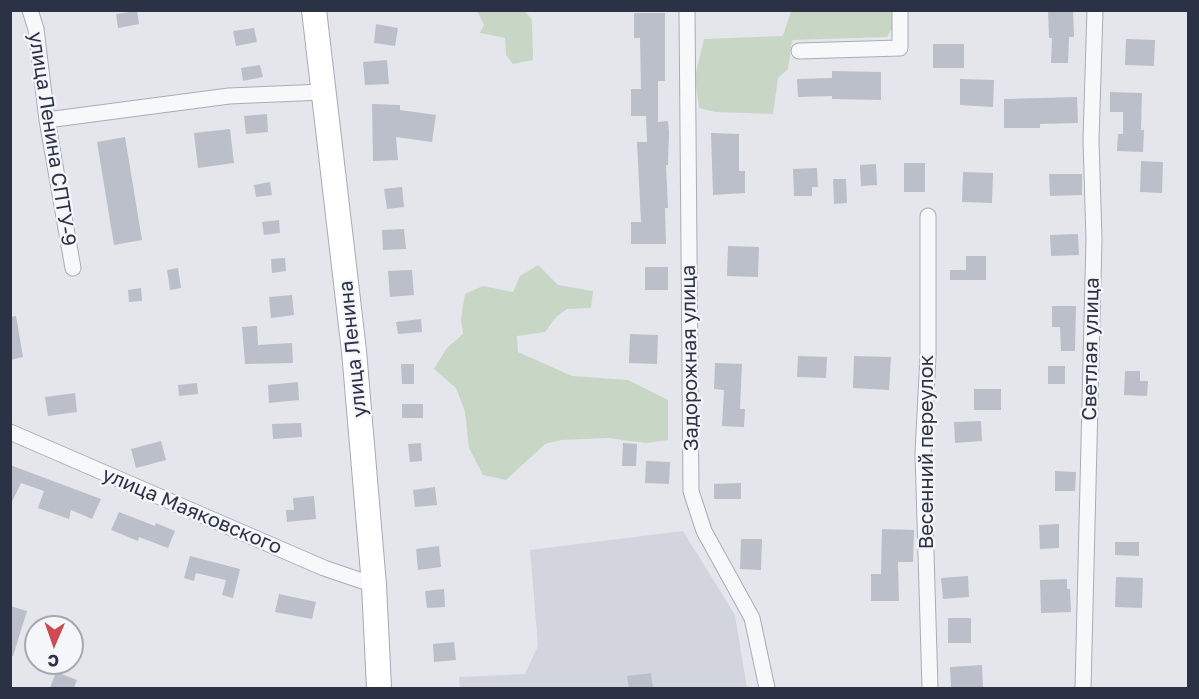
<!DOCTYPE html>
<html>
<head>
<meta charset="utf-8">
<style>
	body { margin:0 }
	#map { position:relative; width:1199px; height:699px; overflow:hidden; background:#e4e6ec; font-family:"Golos Text",sans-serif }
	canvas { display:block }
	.frame { position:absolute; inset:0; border:12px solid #2b3245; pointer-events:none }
	.north { position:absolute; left:24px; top:615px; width:60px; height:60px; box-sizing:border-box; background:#f4f6f9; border:2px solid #a4a8b1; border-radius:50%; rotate:182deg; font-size:16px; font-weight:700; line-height:24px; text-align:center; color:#2b3245 }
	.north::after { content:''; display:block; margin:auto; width:21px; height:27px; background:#cf4b53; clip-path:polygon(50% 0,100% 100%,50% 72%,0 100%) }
</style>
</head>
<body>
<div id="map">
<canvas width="1199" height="699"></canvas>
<div class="frame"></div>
<div class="north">С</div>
</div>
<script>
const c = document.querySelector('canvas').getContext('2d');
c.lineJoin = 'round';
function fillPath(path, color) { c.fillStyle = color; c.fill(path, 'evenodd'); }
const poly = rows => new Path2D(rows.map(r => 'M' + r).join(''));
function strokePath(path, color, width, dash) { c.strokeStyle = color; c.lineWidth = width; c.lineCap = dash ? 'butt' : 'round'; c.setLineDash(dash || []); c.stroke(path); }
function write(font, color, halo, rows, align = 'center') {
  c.font = font + ' "Golos Text",sans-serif'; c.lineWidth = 4.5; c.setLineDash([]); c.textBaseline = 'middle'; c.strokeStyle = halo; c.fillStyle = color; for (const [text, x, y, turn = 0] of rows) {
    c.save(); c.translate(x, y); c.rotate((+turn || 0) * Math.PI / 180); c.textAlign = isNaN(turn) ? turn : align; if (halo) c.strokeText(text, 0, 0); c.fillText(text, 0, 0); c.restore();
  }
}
const built = poly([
	[683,531,735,615,747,688,460,688,459,677,525,674,538,646,530,550]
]);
const green = poly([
	[477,11,525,11,532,20,533,60,513,64,506,55,505,38,480,33,484,25],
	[791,11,892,11,895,23,887,37,792,40,788,69,778,78,773,114,715,112,699,108,695,76,704,39,783,36],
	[538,265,558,285,593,291,591,308,567,309,556,317,545,332,517,336,518,352,572,376,628,380,668,400,668,440,646,443,608,438,561,440,545,444,506,480,483,475,469,448,465,412,456,388,434,369,447,348,463,334,461,319,465,294,483,286,513,292,520,276]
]);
const building = poly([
	[1048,10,1073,10,1074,37,1069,37,1068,63,1051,63,1052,38,1049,38],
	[137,11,139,24,118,28,116,14],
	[634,13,665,13,665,81,658,81,658,122,668,121,669,132,668,165,666,165,668,208,665,208,666,244,631,244,631,222,641,222,637,142,647,142,646,116,631,116,631,89,641,89,640,38,634,38],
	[376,24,398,28,395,46,374,43],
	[254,28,257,42,236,46,233,31],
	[1126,39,1155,40,1154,66,1125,65],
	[933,44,964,44,964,68,933,68],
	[387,60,389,84,365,85,363,62],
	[260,65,263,77,243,81,241,68],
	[832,71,881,72,881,100,832,99,832,96,798,97,797,79,832,78],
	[960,79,994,80,993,107,960,105],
	[1110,92,1142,93,1141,130,1144,130,1143,152,1117,151,1118,134,1123,134,1123,112,1110,112],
	[1077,97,1078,123,1040,124,1040,128,1004,128,1004,99],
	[372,104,400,105,400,110,436,115,432,142,396,137,398,160,373,161],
	[267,114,268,132,246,134,244,116],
	[230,129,234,163,198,168,194,133],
	[711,133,739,134,739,171,745,171,745,193,713,195],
	[125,137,142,240,114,245,97,142],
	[1141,161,1163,162,1162,193,1140,192],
	[904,163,925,163,925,192,904,192],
	[876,164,877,185,861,186,860,165],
	[817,168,818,187,812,187,812,196,794,196,793,169],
	[963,172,993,173,992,203,962,202],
	[1049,174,1082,174,1082,195,1050,196],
	[833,179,846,179,847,203,834,204],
	[270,182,272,195,256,197,254,185],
	[402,187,404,207,387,209,384,189],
	[279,220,280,233,264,235,262,222],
	[404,229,406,249,383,250,382,230],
	[1078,234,1079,255,1051,256,1050,235],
	[728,246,759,247,758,277,727,276],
	[966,256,986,256,986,280,950,280,950,270,966,270],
	[285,258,286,271,272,273,271,259],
	[645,267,668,267,668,290,645,290],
	[178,268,181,288,170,290,167,270],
	[412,270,414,295,390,297,388,271],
	[141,288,142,301,129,302,128,290],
	[292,295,294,315,271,318,269,297],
	[1052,306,1076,306,1075,351,1061,351,1060,327,1052,327],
	[16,316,23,357,10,360,10,317],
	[421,319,422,332,398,334,396,322],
	[257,326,258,345,292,343,293,363,245,364,242,327],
	[630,334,658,335,657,364,629,363],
	[798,356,827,357,826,378,797,377],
	[854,356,891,357,889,390,853,388],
	[715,363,742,364,740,409,745,409,744,427,722,426,724,390,714,389],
	[401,364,414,364,414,384,402,384],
	[1048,366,1065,366,1065,384,1048,384],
	[1125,371,1140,371,1140,381,1148,381,1147,396,1124,395],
	[298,382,299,400,269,403,268,385],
	[197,383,198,394,179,396,178,385],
	[974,389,1001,389,1001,410,974,410],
	[75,393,77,412,48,416,45,397],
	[402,404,423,404,423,418,402,418],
	[981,421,982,441,955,443,954,422],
	[301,423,302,437,273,439,272,424],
	[161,441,166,460,136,468,131,449],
	[421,443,422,461,410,462,408,444],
	[623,443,637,444,636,466,622,466],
	[646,461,670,462,669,484,645,483],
	[10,465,101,499,92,519,71,510,69,519,38,508,44,491,21,483,10,506],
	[1055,471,1076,472,1075,491,1055,491],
	[741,483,741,499,714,499,714,484],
	[435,487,437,505,415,507,413,490],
	[314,496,316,519,287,522,286,510,294,510,293,498],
	[119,512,155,526,156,523,175,531,168,548,139,537,138,541,111,530],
	[1059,524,1059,548,1040,549,1039,525],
	[882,529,914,530,913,562,898,562,899,601,871,601,871,574,881,574],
	[741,539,762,539,761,570,740,569],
	[1115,542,1139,542,1139,556,1115,555],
	[439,546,441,567,418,570,416,549],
	[190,556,240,569,233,598,222,595,226,580,196,573,194,581,184,578],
	[968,576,969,597,943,599,941,578],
	[1116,577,1143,578,1142,608,1115,607],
	[1067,579,1067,589,1070,589,1071,612,1041,613,1040,580],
	[444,589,445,607,427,608,425,591],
	[279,594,316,602,312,619,275,612],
	[10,606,27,611,13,656,10,656],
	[948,618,971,618,971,643,948,643],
	[454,642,456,660,434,662,433,644],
	[982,665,983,687,951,688,950,667],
	[56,672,77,680,74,688,50,688],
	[651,673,653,688,629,688,627,676]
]);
const minor = poly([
	[30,10,36,29,47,120,73,268],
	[687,10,691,491,704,531,752,618,767,688],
	[799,51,900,48,900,10],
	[47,120,229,96,323,92],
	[928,216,928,356,923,453,930,688],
	[10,432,324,568,374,585],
	[1083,688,1094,239,1091,140,1095,10]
]);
const primary = poly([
	[314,10,354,351,374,585,379,688]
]);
const streetNames = [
	["улица Ленина СПТУ-9",52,139,81],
	["улица Ленина",353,349,-96],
	["Светлая улица",1091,349,-89],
	["Задорожная улица",690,358,-91],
	["Весенний переулок",927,452,-90],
	["улица Маяковского",192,511,23]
];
fillPath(built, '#d2d5de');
fillPath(green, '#c8d6c5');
fillPath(building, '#bbbfca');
strokePath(minor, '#a9acb7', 17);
strokePath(primary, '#a3aab8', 26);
strokePath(minor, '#f7f8fa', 15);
strokePath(primary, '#fff', 24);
write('20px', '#2b3245', '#f4f6f9', streetNames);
</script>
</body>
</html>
